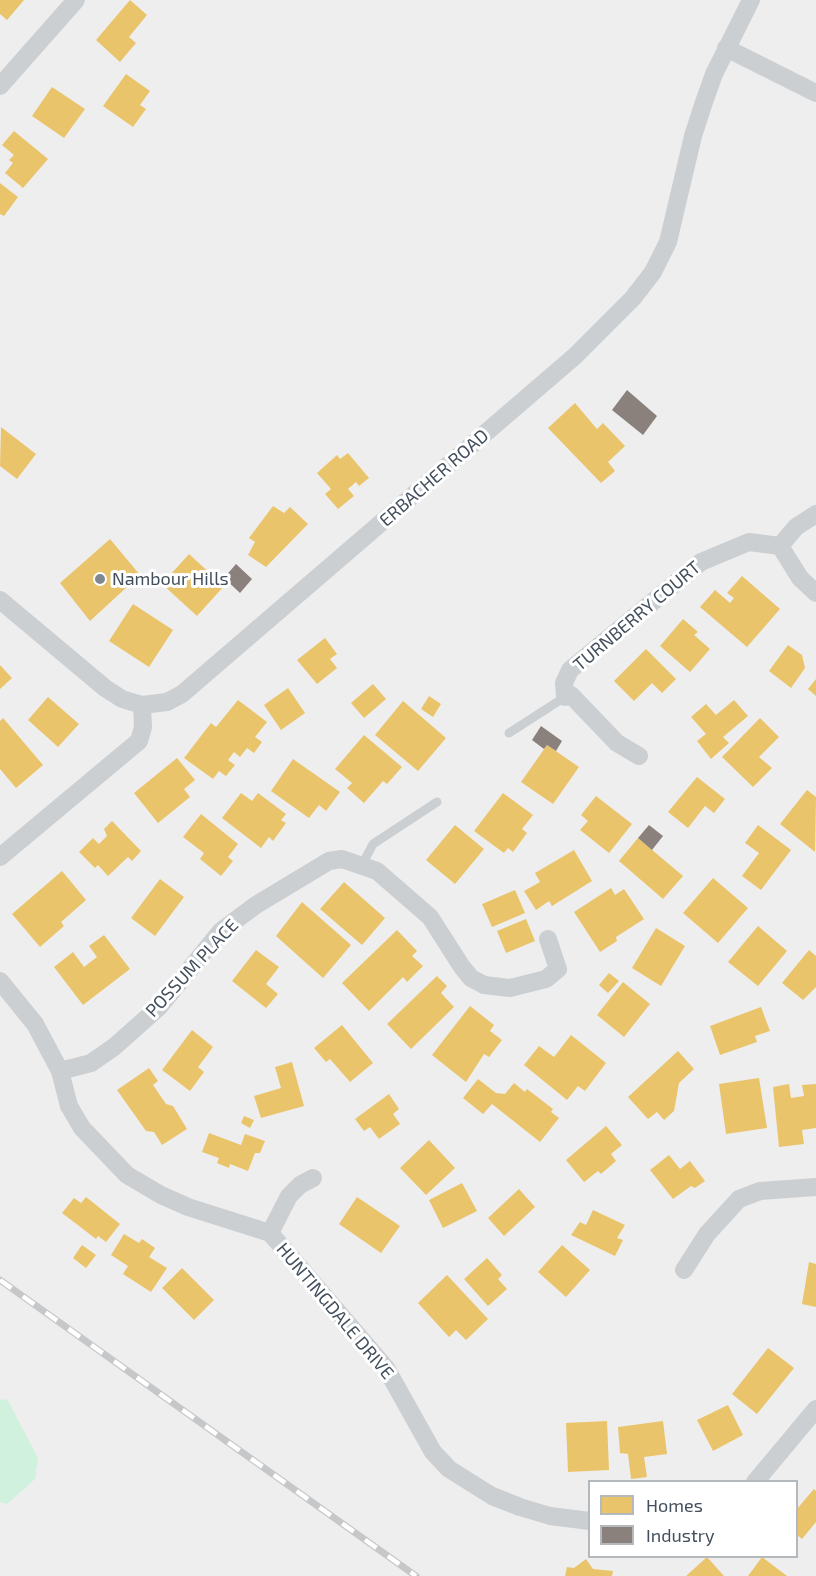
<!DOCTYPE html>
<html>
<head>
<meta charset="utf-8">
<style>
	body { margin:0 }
	#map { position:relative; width:816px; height:1576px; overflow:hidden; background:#efeeee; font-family:"Exo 2",sans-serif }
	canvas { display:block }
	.legend { position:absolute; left:588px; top:1480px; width:210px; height:78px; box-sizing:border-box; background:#fff; border:2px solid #b4b9be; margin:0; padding:8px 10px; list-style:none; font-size:18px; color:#434f5c }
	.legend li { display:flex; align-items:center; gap:12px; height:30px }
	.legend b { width:30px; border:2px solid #b4b9be }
</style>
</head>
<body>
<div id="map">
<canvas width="816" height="1576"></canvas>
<ul class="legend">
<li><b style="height:16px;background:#e9c46a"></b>Homes</li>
<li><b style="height:16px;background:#8a817c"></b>Industry</li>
</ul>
</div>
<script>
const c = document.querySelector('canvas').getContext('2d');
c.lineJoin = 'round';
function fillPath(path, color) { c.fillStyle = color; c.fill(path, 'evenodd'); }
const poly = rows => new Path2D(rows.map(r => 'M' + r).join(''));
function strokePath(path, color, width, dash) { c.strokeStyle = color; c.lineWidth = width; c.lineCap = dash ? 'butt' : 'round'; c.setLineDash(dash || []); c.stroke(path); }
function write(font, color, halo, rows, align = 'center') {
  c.font = font + ' "Exo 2",sans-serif'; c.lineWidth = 6; c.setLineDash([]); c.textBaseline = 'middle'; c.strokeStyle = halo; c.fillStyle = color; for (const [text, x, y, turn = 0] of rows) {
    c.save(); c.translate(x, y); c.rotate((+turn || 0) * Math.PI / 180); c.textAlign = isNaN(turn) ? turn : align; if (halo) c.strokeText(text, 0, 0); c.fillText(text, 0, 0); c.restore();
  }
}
const green = poly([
	[7,1399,38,1458,35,1479,7,1504,0,1502,0,1400]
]);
const homes = poly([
	[0,0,24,0,7,20,0,14],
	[130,0,147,15,129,37,136,43,120,62,96,40],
	[126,74,150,91,140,105,146,109,133,127,103,106],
	[52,87,85,109,64,138,32,116],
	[14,131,48,159,23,188,5,173,13,163,9,160,14,155,2,145],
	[0,183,18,197,4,216,0,214],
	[575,403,597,429,603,423,625,446,608,462,615,471,601,483,548,428],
	[1,427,36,454,17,479,0,466],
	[348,453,369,478,359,486,356,482,348,489,354,496,338,509,325,494,331,489,317,473,337,455,340,459],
	[273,506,284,513,290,507,308,524,266,567,248,555,255,542,249,538],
	[110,539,140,575,90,621,60,583],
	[189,554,224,586,197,616,162,584],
	[742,576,780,609,747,647,700,607,715,590,730,603,734,598,727,593],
	[133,604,173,630,149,667,109,641],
	[683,619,698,632,694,635,710,649,690,672,660,646],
	[325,638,337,654,330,659,337,668,317,684,297,660],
	[788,645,802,655,805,668,791,688,769,671],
	[646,649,676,679,662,693,652,683,634,701,614,681],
	[0,665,12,678,0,689],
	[816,679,816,696,808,689],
	[373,684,386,699,364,718,351,703],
	[288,688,305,713,281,730,264,705],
	[429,696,441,704,433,717,421,709],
	[48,697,79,724,58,747,28,720],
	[238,700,267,722,255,737,262,742,254,753,247,748,240,757,234,752,228,760,235,765,226,776,219,771,213,779,184,758,211,723,216,727],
	[734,700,748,716,723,737,729,743,711,759,697,741,706,734,691,717,706,704,716,715],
	[403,701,446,738,418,771,375,735],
	[3,718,43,765,16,788,0,769,0,721],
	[760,718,779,737,759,757,772,768,753,787,722,757],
	[364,735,402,767,387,784,383,781,364,803,347,788,352,783,335,769],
	[547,745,579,767,553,804,521,782],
	[177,758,195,780,184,789,190,797,158,823,134,793],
	[293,759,340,792,326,811,319,805,309,818,271,791],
	[697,777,725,799,714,813,705,806,688,828,668,812],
	[807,790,816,797,815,852,780,824],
	[241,793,252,801,258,793,286,814,281,820,286,823,273,841,269,837,261,848,222,818],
	[503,793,533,815,522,829,527,833,513,852,508,848,504,853,474,831],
	[596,796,632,824,609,853,580,830,588,821,581,815],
	[201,814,238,844,228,857,233,861,221,876,200,859,204,853,183,837],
	[112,821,141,851,132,861,128,857,108,876,98,865,95,868,79,852,93,838,99,844,107,836,104,829],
	[455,825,484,849,455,884,426,860],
	[758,825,791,850,761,890,742,876,759,853,745,843],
	[638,838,683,876,663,899,619,861],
	[574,850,592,881,552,906,549,901,536,910,524,891,540,882,535,873],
	[62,871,86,900,61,922,64,926,40,947,12,914],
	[713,878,748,908,718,943,683,913],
	[160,879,184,897,155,936,131,918],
	[344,882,385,918,362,945,320,909],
	[611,888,615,895,624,889,644,919,616,937,617,941,600,952,574,912],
	[515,890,525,913,492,927,482,904],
	[302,902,351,945,323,978,276,936],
	[526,919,535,941,506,953,497,931],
	[758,926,787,951,758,986,728,962],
	[656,928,685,946,661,986,632,968],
	[397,930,417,951,412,956,423,966,407,982,403,977,369,1011,342,983],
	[104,935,130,969,83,1005,54,967,73,952,84,967,97,957,89,946],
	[256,950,279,967,266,984,278,994,266,1008,232,981],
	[809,950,816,956,816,987,803,1000,782,983],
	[609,973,619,981,608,993,599,985],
	[437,976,447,986,441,993,454,1007,411,1049,387,1024],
	[623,982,650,1004,624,1037,597,1015],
	[470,1006,494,1025,490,1031,502,1040,489,1057,484,1054,466,1082,432,1055],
	[761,1007,770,1031,755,1036,757,1042,720,1055,710,1026],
	[342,1025,373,1063,350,1082,330,1059,326,1062,314,1048],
	[192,1030,213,1047,198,1067,204,1072,190,1091,162,1070],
	[571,1035,606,1063,585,1091,578,1086,567,1100,524,1065,539,1046,554,1057],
	[678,1051,694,1069,679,1083,674,1111,664,1120,657,1112,648,1119,628,1097],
	[292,1062,304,1106,261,1118,254,1096,281,1088,275,1067],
	[149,1068,158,1081,153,1085,166,1104,173,1106,187,1129,162,1145,154,1132,146,1131,117,1090],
	[759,1078,767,1128,726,1134,719,1084],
	[478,1079,496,1093,505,1094,514,1083,525,1092,527,1089,553,1109,551,1112,559,1118,540,1142,492,1104,483,1114,463,1098],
	[789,1084,791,1098,804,1096,802,1085,816,1084,816,1128,802,1130,804,1144,779,1147,773,1087],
	[389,1094,399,1109,393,1114,400,1124,379,1139,370,1127,364,1131,355,1119],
	[244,1116,254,1120,250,1128,241,1123],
	[606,1126,622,1145,611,1154,616,1161,601,1174,598,1171,584,1182,566,1160],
	[209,1133,241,1145,245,1134,265,1141,260,1153,255,1153,248,1171,230,1164,229,1168,217,1163,219,1158,202,1152],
	[429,1140,455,1168,426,1195,400,1168],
	[669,1155,680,1169,690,1161,705,1181,695,1188,691,1186,673,1199,650,1170],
	[462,1183,477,1211,443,1228,429,1200],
	[519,1189,535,1207,504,1236,488,1218],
	[86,1197,120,1224,106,1242,98,1236,96,1239,62,1213,74,1198,81,1203],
	[357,1197,400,1226,381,1253,339,1224],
	[593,1210,625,1225,617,1238,623,1240,615,1256,571,1235,580,1222,586,1225],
	[124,1234,139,1243,142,1239,155,1248,149,1257,167,1268,151,1292,123,1274,128,1266,111,1255],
	[82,1245,96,1255,86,1268,73,1258],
	[562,1245,590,1270,566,1297,538,1272],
	[487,1258,502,1275,498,1279,507,1289,488,1306,464,1279],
	[809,1262,816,1264,816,1307,802,1304],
	[182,1268,214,1300,194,1320,162,1288],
	[447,1275,488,1319,466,1340,456,1330,449,1337,418,1303],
	[768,1348,794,1368,757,1414,732,1394],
	[728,1405,743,1435,713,1451,697,1420],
	[607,1421,609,1470,568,1472,566,1423],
	[663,1421,667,1454,644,1457,647,1477,631,1479,628,1454,620,1453,618,1427],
	[814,1489,816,1491,816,1522,802,1539,796,1534,796,1510],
	[707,1557,724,1576,686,1576],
	[762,1557,787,1576,748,1576],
	[586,1559,593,1569,613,1571,612,1576,565,1576,567,1567,574,1568]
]);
const industry = poly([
	[627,390,657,416,643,435,612,410],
	[236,564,252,579,240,593,224,578],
	[541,726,562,741,556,751,547,745,544,749,532,740],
	[649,825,663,836,652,850,638,838]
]);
const lane = poly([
	[509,733,565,697],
	[362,865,373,844,437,802]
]);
const street = poly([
	[726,48,816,93],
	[0,86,76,0],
	[780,546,800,578,816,593],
	[0,600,105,688,122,699,142,705],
	[639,756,617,743,571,695,565,697,564,683,570,670,701,562,749,542,780,546,796,527,816,514],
	[0,857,139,741,143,727,142,705,167,702,182,694,575,356,633,298,653,272,668,242,693,136,703,105,714,74,751,0],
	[0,981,35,1024,60,1071,69,1106,82,1128,127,1175,161,1195,188,1207,270,1233,386,1368,433,1452,449,1469,492,1496,520,1507,550,1516,590,1521],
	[60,1071,91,1063,114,1047,159,1007,221,931,256,905,329,861,342,859,377,871,430,917,462,967,471,978,484,985,510,988,546,979,558,969,548,939],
	[270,1233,289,1196,300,1185,313,1178],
	[684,1270,707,1234,739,1199,760,1191,816,1187],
	[755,1482,816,1409]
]);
const rail = poly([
	[0,1280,416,1576]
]);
const markers = [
	[100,579,6,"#7f878f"]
];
const streetNames = [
	["ERBACHER ROAD",434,478,-41],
	["TURNBERRY COURT",637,616,-40],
	["POSSUM PLACE",192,968,-47],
	["HUNTINGDALE DRIVE",335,1311,50]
];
const poiNames = [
	["Nambour Hills",112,579]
];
fillPath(green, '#cff1de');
fillPath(homes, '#e9c46a');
fillPath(industry, '#8a817c');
strokePath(lane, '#cbcfd2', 9);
strokePath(street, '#cbcfd2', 18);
strokePath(rail, '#c5c7c9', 7);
strokePath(rail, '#fff', 4.5, [14]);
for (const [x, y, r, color] of markers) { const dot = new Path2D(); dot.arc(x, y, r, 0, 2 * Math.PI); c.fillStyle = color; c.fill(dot); strokePath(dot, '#fff', 2); }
write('18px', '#434f5c', '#fff', streetNames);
write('18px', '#434f5c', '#fff', poiNames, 'left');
</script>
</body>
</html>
